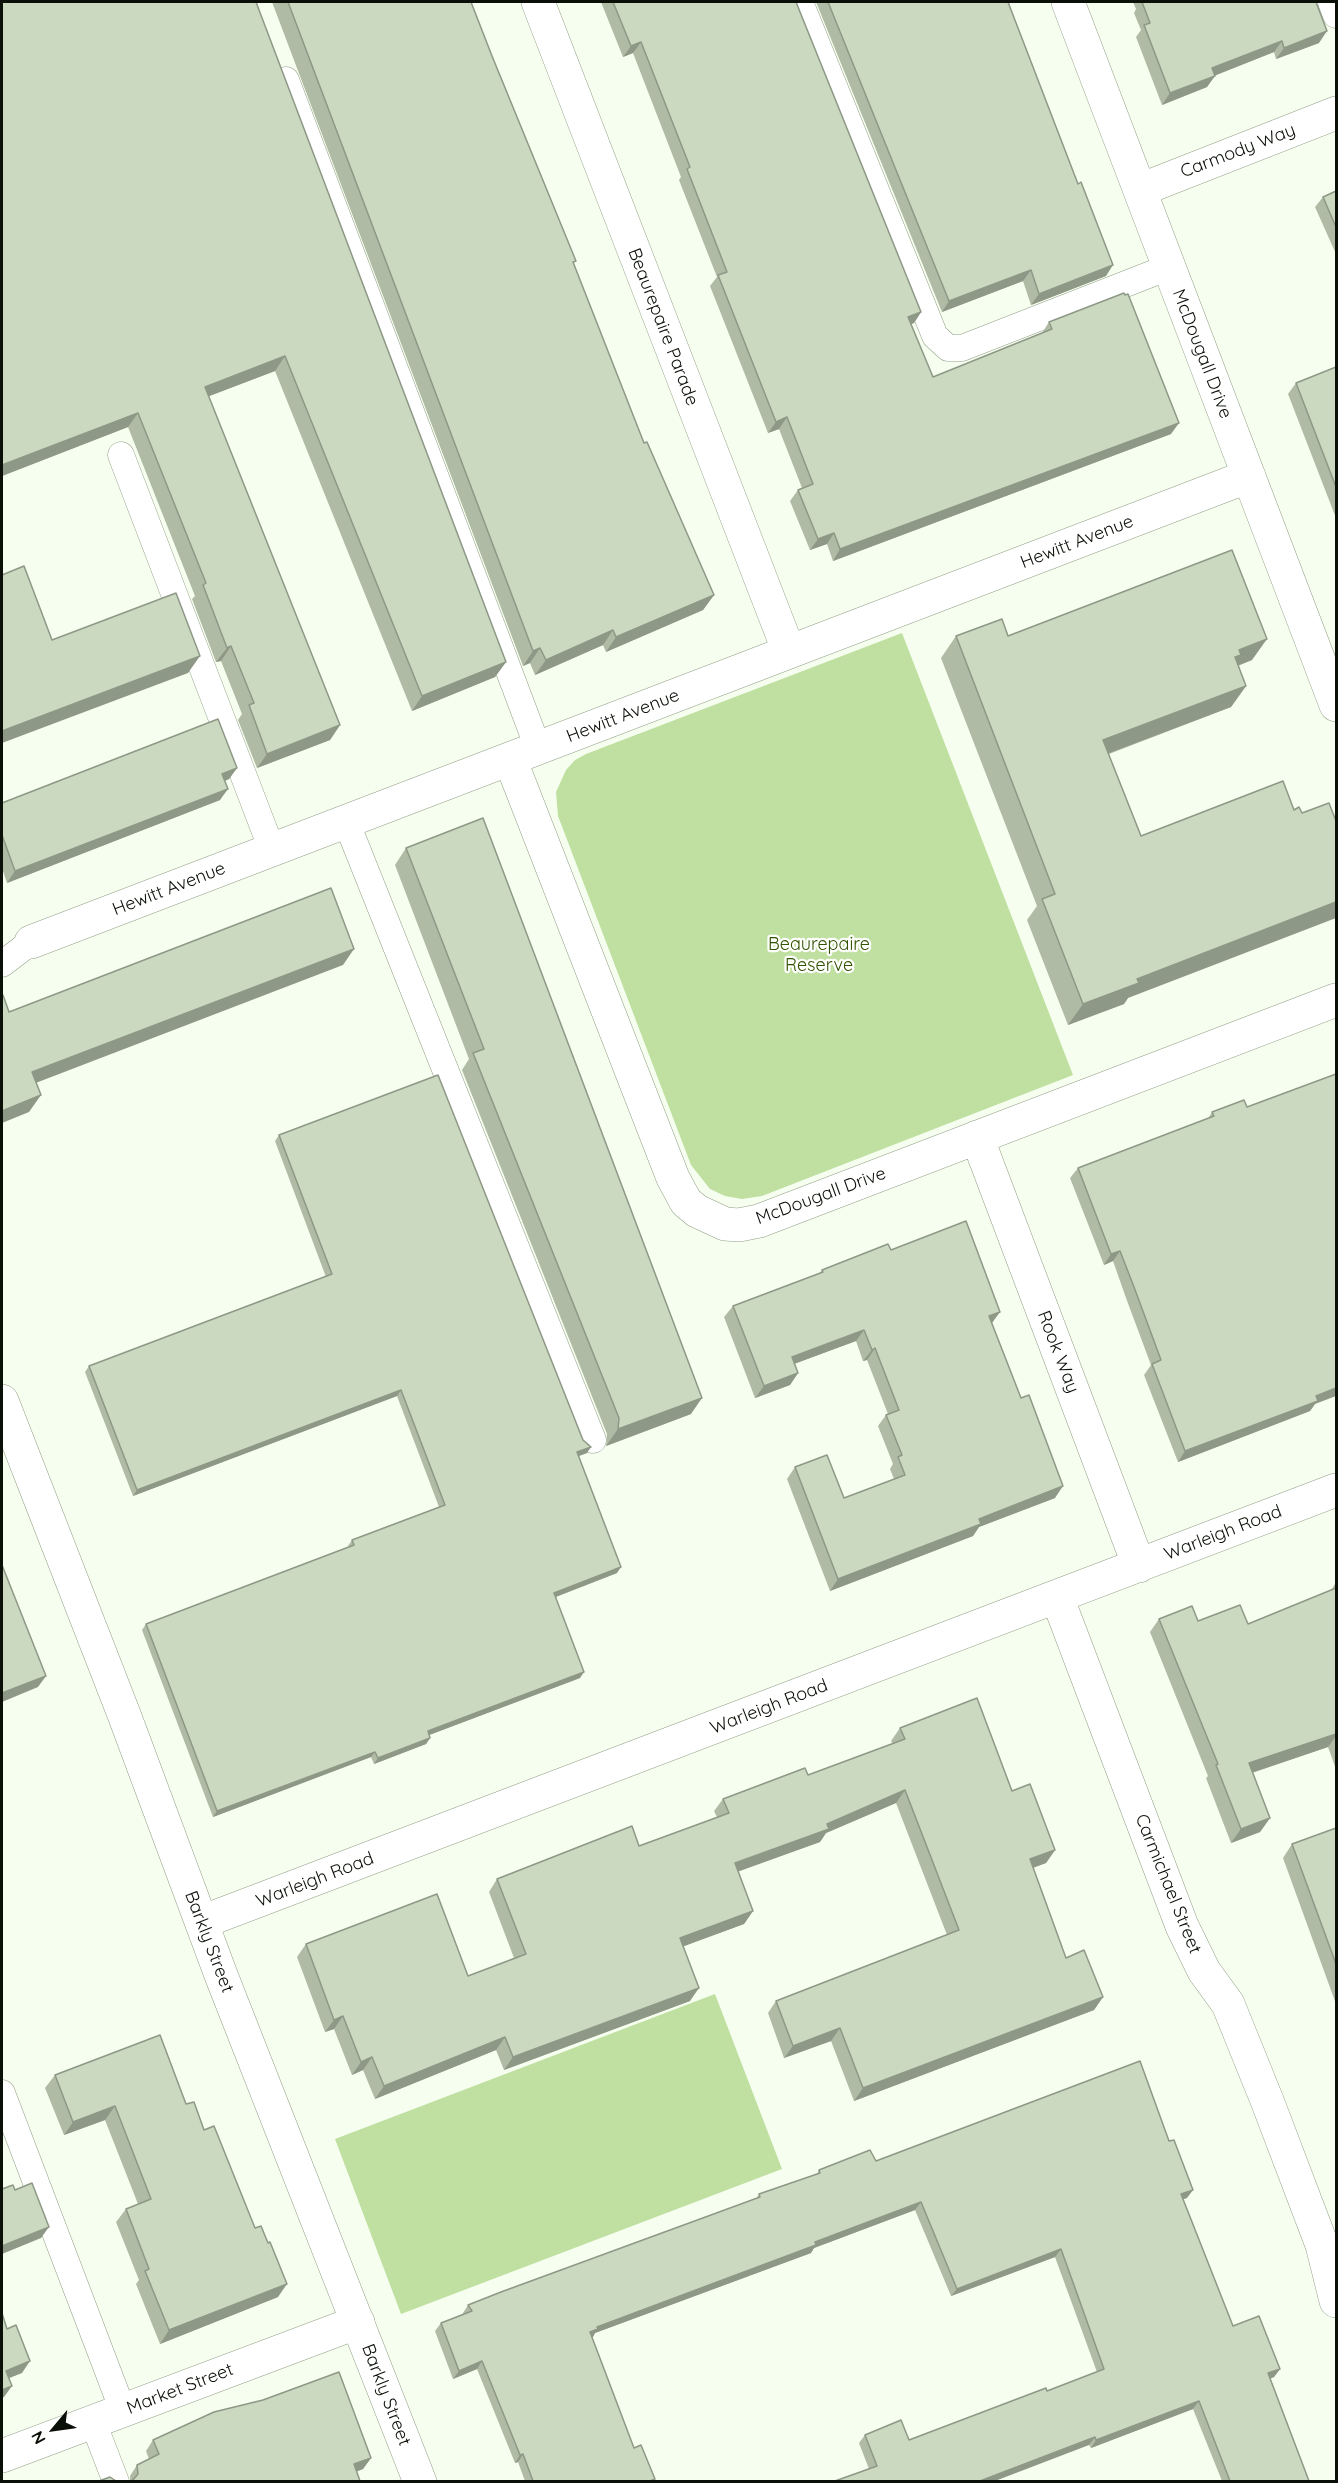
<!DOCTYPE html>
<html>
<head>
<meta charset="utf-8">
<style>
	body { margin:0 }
	#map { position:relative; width:1338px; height:2483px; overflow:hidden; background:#f6feef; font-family:Quicksand,sans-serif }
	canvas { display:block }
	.frame { position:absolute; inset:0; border:3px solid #0a0f07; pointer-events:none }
	.north { position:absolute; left:24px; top:2399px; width:60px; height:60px; -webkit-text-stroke:4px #fff; paint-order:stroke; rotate:241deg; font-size:16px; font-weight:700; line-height:24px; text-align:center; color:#0a0f07 }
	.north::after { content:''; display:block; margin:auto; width:21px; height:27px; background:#0a0f07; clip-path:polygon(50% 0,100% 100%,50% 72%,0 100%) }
</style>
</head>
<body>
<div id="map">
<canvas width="1338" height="2483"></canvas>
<div class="frame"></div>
<div class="north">N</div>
</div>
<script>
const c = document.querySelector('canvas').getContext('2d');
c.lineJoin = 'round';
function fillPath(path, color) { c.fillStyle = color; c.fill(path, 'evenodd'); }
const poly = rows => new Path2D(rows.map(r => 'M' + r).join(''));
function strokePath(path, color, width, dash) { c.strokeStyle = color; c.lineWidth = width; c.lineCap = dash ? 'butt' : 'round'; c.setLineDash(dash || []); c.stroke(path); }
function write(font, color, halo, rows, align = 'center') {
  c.font = font + ' Quicksand,sans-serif'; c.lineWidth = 4.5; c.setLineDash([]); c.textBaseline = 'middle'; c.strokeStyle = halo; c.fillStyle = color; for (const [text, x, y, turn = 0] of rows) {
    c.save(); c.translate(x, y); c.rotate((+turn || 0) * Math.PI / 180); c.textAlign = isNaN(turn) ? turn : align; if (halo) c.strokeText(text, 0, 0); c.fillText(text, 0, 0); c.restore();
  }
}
const green = poly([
	[902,633,1073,1075,762,1196,742,1199,725,1196,710,1189,691,1165,558,816,556,792,566,770,575,760,586,754],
	[715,1994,782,2169,401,2314,335,2139]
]);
const service = poly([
	[800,2,935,336,948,348,962,348,1169,267],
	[1331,2,1336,15],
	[286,80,538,748],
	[121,455,272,850],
	[346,821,593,1440],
	[2,964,31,942],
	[2,2093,123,2411],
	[93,2422,116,2482]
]);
const minor = poly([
	[538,2,789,652],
	[1068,2,1336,705],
	[1140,190,1336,113],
	[510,759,673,1178,686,1202,697,1211,725,1224,739,1225,759,1221,1336,1000],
	[31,942,1249,476],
	[977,1137,1139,1566],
	[1057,1597,1182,1926,1204,1971,1228,2004,1268,2103,1322,2245,1336,2301],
	[202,1922,1336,1490],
	[2,2456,358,2322]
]);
const tertiary = poly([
	[2,1401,125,1717,221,1975,420,2482]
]);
const wall = poly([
	[2,2,256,2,506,662,495,677,412,711,275,371,208,396,340,725,330,740,257,768,238,720,242,714,221,661,216,662,192,599,195,596,128,427,2,476],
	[272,2,471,2,492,56,576,261,573,264,644,443,714,595,703,610,606,652,603,645,535,675,530,663,523,666],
	[601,2,796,2,921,312,914,323,911,324,933,377,1042,333,1049,322,1171,434,833,561,827,544,810,550,790,501,798,490,802,488,779,429,768,433,710,286,717,277,679,180,681,177,633,53,623,57],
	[816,2,1008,2,1106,276,1031,305,1023,281,942,312],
	[1133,2,1316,2,1319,43,1276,59,1274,52,1215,75,1207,87,1162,105,1136,37,1141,30,1134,13,1136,9],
	[1336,191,1336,254,1315,207,1323,197],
	[1336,367,1336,518,1288,394,1296,383],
	[956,636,1008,636,1252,660,1238,666,1246,686,1231,707,1109,754,1128,998,1124,1004,1068,1025,1027,920,1037,906,941,658],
	[237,768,229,779,225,781,220,800,7,883,2,868,2,803],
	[406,848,691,1414,606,1446,607,1434,462,1070,469,1059,395,865],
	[1247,1107,1315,1404,1310,1411,1178,1462,1144,1375,1151,1365,1126,1298,1113,1261,1104,1265,1070,1178,1078,1168,1208,1119,1212,1112],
	[279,1135,587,1453,579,1456,617,1573,556,1597,580,1678,429,1735,430,1738,426,1744,374,1764,371,1757,213,1817,142,1630,146,1624,349,1547,348,1546,352,1540,439,1507,397,1396,133,1496,85,1372,89,1366,326,1277,275,1141],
	[891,1250,992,1323,1055,1498,979,1527,973,1536,830,1591,787,1479,795,1467,844,1498,894,1479,890,1469,893,1464,878,1426,886,1415,888,1414,867,1360,863,1361,856,1341,794,1364,798,1373,790,1385,755,1398,724,1317,733,1306,819,1274,822,1270],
	[1336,1582,1336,1769,1328,1747,1252,1773,1270,1818,1260,1832,1231,1843,1206,1778,1208,1776,1150,1632,1159,1619,1248,1624,1332,1590,1332,1589],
	[900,1728,1012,1791,1055,1850,1046,1863,1033,1868,1066,1958,1103,1997,1094,2010,854,2101,831,2041,784,2058,768,2013,776,2001,947,1935,896,1803,826,1833,820,1842,738,1871,753,1911,744,1924,683,1946,690,2001,504,2070,496,2050,375,2099,363,2070,352,2075,334,2029,325,2032,297,1957,306,1944,468,1976,514,1958,489,1892,497,1879,639,1846,717,1817,714,1811,723,1799,808,1775,893,1744,891,1741],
	[1336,1828,1336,2004,1283,1858,1292,1844],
	[55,2075,186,2104,204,2130,278,2297,160,2344,136,2284,139,2280,116,2222,126,2209,138,2204,105,2120,64,2135,45,2088],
	[876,2161,1187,2198,1183,2199,1233,2326,1280,2369,1274,2377,1270,2379,1309,2481,1222,2481,1193,2409,1091,2448,1089,2445,869,2469,859,2443,865,2435,909,2440,1047,2391,1097,2372,1055,2257,951,2296,915,2210,814,2248,811,2253,595,2333,592,2338,634,2448,653,2481,525,2481,518,2462,515,2463,477,2369,453,2379,435,2331,441,2323,463,2314,463,2313,468,2305,756,2199,759,2194,817,2174,819,2170],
	[153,2440,371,2458,363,2469,356,2472,360,2481,130,2481,130,2476,137,2465,149,2459,146,2451]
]);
const shadedWall = poly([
	[1327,31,1319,43,1276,59,1284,48],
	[1282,41,1274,52,1204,80,1212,68],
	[641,42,633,53,623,57,631,46],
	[1215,76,1207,87,1162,105,1170,93],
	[1113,265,1106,276,1031,305,1039,294],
	[1031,270,1023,281,942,312,949,301],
	[921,312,914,323,900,328,908,317],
	[285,356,275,371,194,402,205,387],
	[138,413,128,427,2,476,2,465],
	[787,417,779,429,768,433,776,422],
	[1179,423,1171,434,833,561,840,549],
	[834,533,827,544,810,550,818,539],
	[714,595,703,610,606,652,616,637],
	[613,630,603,645,535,675,546,660],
	[1267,639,1252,660,1231,668,1226,677,1239,650],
	[231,646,221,661,216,662,227,648],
	[540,648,530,663,523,666,533,651],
	[200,656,188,673,2,743,2,731],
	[506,662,495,677,412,711,422,696],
	[1246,686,1231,707,1088,761,1103,740],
	[340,725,330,740,257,768,267,754],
	[237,768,229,779,214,785,222,774],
	[228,789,220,800,7,883,15,871],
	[1336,902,1336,918,1128,998,1124,1004,1068,1025,1083,1004,1137,979],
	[354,949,343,965,20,1089,32,1072],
	[41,1095,29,1112,2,1123,2,1111],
	[1120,1251,1113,1261,1104,1265,1111,1254],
	[1000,1312,992,1323,981,1327,989,1316],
	[864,1330,856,1341,783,1368,792,1357],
	[875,1348,867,1360,863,1361,872,1350],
	[798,1373,790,1385,755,1398,764,1386],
	[1336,1388,1336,1396,1315,1404,1310,1411,1178,1462,1185,1451],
	[401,1390,397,1396,133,1496,137,1490],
	[702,1398,691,1414,606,1446,618,1429],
	[591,1447,587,1453,573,1458,577,1452],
	[1063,1486,1055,1498,979,1527,973,1536,830,1591,838,1579,979,1519],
	[621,1567,617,1573,550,1599,554,1593],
	[584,1672,580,1678,424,1737,428,1731],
	[46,1676,38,1687,2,1702,2,1693],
	[1336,1734,1336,1736,1328,1747,1239,1777,1249,1763],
	[430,1738,426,1744,374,1764,378,1758],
	[375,1752,371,1757,213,1817,217,1811],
	[905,1790,896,1803,826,1833,820,1842,726,1876,735,1863],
	[1270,1818,1260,1832,1231,1843,1241,1829],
	[1055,1850,1046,1863,1021,1872,1030,1859],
	[753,1911,744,1924,671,1951,680,1938],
	[699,1988,690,2001,504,2070,513,2057],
	[1103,1997,1094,2010,854,2101,863,2088],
	[343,2016,334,2029,325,2032,334,2020],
	[840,2028,831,2041,784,2058,793,2046],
	[505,2037,496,2050,375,2099,384,2086],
	[372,2057,363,2070,352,2075,361,2062],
	[115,2106,105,2120,64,2135,73,2122],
	[1193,2190,1187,2198,1175,2202,1181,2194],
	[921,2202,915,2210,814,2248,811,2253,595,2333,593,2337,584,2340,590,2332,597,2327,815,2242],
	[49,2227,41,2238,2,2254,2,2246],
	[1061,2249,1055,2257,951,2296,957,2289],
	[287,2284,278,2297,160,2344,169,2330],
	[30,2361,22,2373,2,2381,6,2371],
	[482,2361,477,2369,453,2379,459,2371],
	[1280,2369,1274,2377,1263,2381,1268,2373],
	[12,2386,4,2397,2,2398,2,2390],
	[1199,2401,1193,2409,1091,2448,1096,2440],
	[1095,2437,1089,2445,995,2481,980,2481],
	[523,2454,518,2462,515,2463,520,2455],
	[371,2458,363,2469,346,2475,354,2464]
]);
const building = poly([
	[2,2,256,2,506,662,422,696,285,356,205,387,340,725,267,754,249,705,254,703,231,646,227,648,203,585,206,583,138,413,2,465,2,2],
	[288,2,471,2,492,56,576,261,573,262,644,443,647,442,714,595,616,637,613,630,546,660,540,648,533,651,288,2],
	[613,2,796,2,921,312,908,317,933,377,1052,329,1049,322,1124,293,1125,295,1128,294,1179,423,840,549,834,533,818,539,798,490,813,484,787,417,776,422,718,275,727,272,687,169,690,167,641,42,631,46,613,2],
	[828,2,1008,2,1078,184,1081,182,1113,265,1039,294,1031,270,949,301,828,2],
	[1142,2,1316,2,1327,31,1284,48,1282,41,1212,68,1215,76,1170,93,1144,25,1150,23,1142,2],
	[1336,191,1336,227,1323,197,1336,191],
	[1336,367,1336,487,1296,383,1336,367],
	[1232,550,1267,639,1239,650,1241,655,1235,657,1246,686,1103,740,1141,836,1283,781,1294,810,1299,807,1302,813,1329,803,1336,821,1336,902,1137,979,1139,983,1083,1004,1042,899,1055,894,956,636,1002,619,1008,636,1232,550],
	[24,566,52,640,176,593,200,656,2,731,2,575,24,566],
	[218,719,237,768,222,774,228,789,15,871,2,835,2,803,218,719],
	[483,818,702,1398,618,1429,619,1418,473,1053,484,1049,406,848,483,818],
	[331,888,354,949,32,1072,41,1095,2,1111,2,995,3,995,9,1012,331,888],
	[1336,1074,1336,1388,1316,1396,1318,1401,1185,1451,1152,1364,1161,1360,1134,1287,1120,1251,1111,1254,1078,1168,1214,1116,1212,1112,1244,1100,1247,1107,1336,1074],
	[438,1075,583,1440,591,1447,577,1452,621,1567,554,1593,584,1672,428,1731,430,1738,378,1758,375,1752,217,1811,146,1624,354,1545,352,1540,445,1505,401,1390,137,1490,89,1366,332,1274,279,1135,438,1075],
	[966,1221,1000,1312,989,1316,1021,1398,1029,1395,1063,1486,979,1519,981,1524,838,1579,795,1467,827,1455,844,1498,905,1475,898,1457,902,1455,886,1415,899,1410,875,1348,872,1350,864,1330,792,1357,798,1373,764,1386,733,1306,823,1272,822,1270,888,1244,891,1250,966,1221],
	[2,1565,46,1676,2,1693,2,1565],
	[1336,1588,1336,1734,1249,1763,1270,1818,1241,1829,1216,1765,1218,1764,1159,1619,1192,1606,1198,1621,1240,1605,1248,1624,1336,1588],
	[977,1698,1012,1791,1030,1784,1055,1850,1030,1859,1066,1958,1084,1950,1103,1997,863,2088,840,2028,793,2046,776,2001,959,1930,905,1790,827,1824,829,1829,735,1863,753,1911,680,1938,699,1988,513,2057,505,2037,384,2086,372,2057,361,2062,343,2016,334,2020,306,1944,437,1894,468,1976,526,1954,497,1879,632,1826,639,1846,729,1813,723,1799,805,1768,808,1775,905,1739,900,1728,977,1698],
	[1336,1828,1336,1964,1292,1844,1336,1828],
	[160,2035,186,2104,194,2102,204,2130,214,2126,255,2228,261,2226,268,2243,270,2242,287,2284,169,2330,145,2271,149,2269,126,2209,151,2199,115,2106,73,2122,55,2075,160,2035],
	[1140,2061,1169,2141,1174,2140,1193,2190,1181,2194,1233,2326,1259,2316,1280,2369,1268,2373,1309,2481,1230,2481,1199,2401,1096,2440,1095,2437,980,2481,835,2481,877,2466,865,2435,901,2420,909,2440,1046,2388,1047,2391,1104,2369,1061,2249,957,2289,921,2202,815,2242,816,2245,597,2327,598,2329,590,2332,634,2448,641,2445,655,2479,650,2481,533,2481,523,2454,520,2455,482,2361,459,2371,441,2323,472,2311,468,2305,501,2292,760,2197,759,2194,820,2173,819,2170,870,2150,876,2161,1140,2061],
	[32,2183,49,2227,2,2246,2,2189,13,2185,15,2190,32,2183],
	[2,2313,7,2329,16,2325,30,2361,6,2371,12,2386,2,2390,2,2313],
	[339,2372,371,2458,354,2464,360,2481,132,2481,138,2474,137,2465,159,2454,153,2440,214,2412,263,2400,339,2372],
	[110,2477,116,2481,99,2481,110,2477]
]);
const streetNames = [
	["Carmody Way",1238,151,-21],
	["Beaurepaire Parade",663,327,69],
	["McDougall Drive",1202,354,69],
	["Hewitt Avenue",1077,542,-21],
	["Hewitt Avenue",623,716,-21],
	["Hewitt Avenue",169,889,-21],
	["McDougall Drive",821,1196,-20],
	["Rook Way",1058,1352,69],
	["Warleigh Road",1223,1533,-21],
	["Warleigh Road",769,1707,-21],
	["Warleigh Road",315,1880,-21],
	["Carmichael Street",1168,1884,68],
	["Barkly Street",209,1942,69],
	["Market Street",180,2389,-21],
	["Barkly Street",386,2395,69]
];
const parkNames = [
	["Beaurepaire",819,945],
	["Reserve",819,966]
];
fillPath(green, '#bfe0a0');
strokePath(service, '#929f88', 27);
strokePath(minor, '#929f88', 34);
strokePath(tertiary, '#929f88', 34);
strokePath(service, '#fff', 26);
strokePath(minor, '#fff', 33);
strokePath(tertiary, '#fff', 33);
fillPath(wall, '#afbba5');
fillPath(shadedWall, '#8e9886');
fillPath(building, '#cbd9c0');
strokePath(building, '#8e9886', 1.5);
write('18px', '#0a0f07', '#fff', streetNames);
write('18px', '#325300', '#fff', parkNames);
</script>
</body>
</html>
